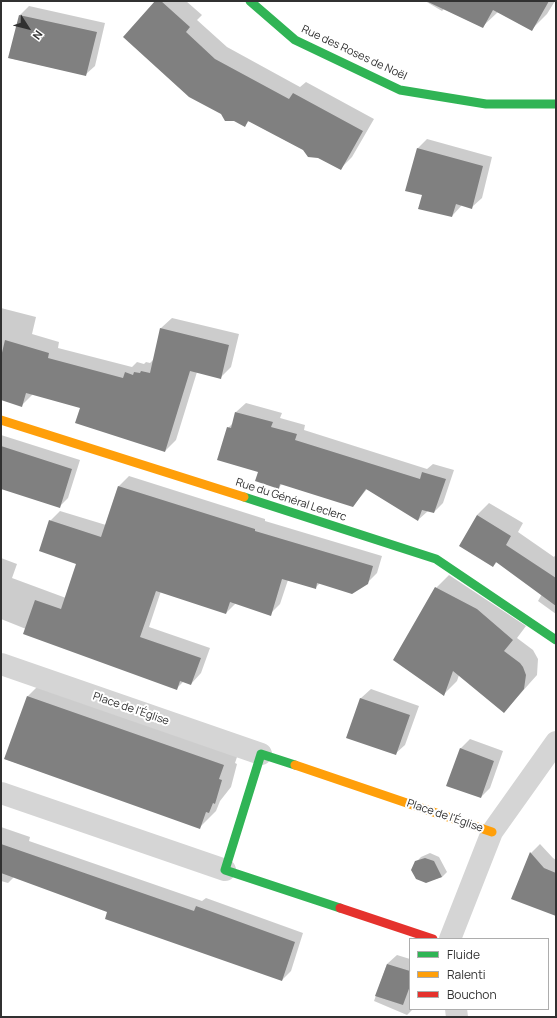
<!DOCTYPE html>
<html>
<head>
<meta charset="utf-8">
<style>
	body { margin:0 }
	#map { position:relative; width:557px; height:1018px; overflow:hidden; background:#fff; font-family:Manrope,sans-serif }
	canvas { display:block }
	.frame { position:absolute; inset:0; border:2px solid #313131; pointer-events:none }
	.legend { position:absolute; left:409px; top:938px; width:140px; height:72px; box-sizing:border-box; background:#fff; border:1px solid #adadad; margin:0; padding:5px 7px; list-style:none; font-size:12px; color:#313131 }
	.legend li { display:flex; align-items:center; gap:8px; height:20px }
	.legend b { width:20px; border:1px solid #adadad }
	.north { position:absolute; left:8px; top:8px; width:40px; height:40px; -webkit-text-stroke:3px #fff; paint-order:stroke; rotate:126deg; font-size:11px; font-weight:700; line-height:16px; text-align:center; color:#313131 }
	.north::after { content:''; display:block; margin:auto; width:14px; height:18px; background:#313131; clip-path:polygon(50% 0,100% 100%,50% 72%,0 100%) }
</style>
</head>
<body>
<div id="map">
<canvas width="557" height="1018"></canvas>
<div class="frame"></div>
<ul class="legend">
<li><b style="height:5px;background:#30b455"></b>Fluide</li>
<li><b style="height:5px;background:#ff9f0a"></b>Ralenti</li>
<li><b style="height:5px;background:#e5322d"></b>Bouchon</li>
</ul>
<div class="north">N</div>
</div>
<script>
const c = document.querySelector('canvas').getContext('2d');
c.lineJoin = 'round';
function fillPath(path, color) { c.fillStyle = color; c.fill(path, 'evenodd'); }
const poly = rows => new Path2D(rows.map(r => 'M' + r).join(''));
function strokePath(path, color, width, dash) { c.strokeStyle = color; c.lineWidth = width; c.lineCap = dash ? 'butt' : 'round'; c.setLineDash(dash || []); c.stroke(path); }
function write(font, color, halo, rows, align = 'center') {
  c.font = font + ' Manrope,sans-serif'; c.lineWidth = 4; c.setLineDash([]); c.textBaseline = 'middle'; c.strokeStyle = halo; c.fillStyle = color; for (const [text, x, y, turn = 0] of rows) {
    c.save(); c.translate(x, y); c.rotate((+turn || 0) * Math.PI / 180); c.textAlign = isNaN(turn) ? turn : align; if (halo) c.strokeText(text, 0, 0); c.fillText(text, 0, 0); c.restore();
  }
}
const shadow = poly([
	[157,1,186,1,202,15,197,20,227,47,300,87,306,82,374,119,352,157,340,169,249,121,244,126],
	[425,1,555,1,547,14,531,30,498,12,482,27,444,9,442,11],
	[29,6,105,23,95,66,85,75,9,58,20,15],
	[427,139,492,157,482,198,472,207,462,205,452,216,423,194,406,190,418,148],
	[1,308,36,317,32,334,59,342,58,348,132,367,137,362,144,364,146,362,150,363,153,360,154,361,161,328,172,318,239,334,231,367,220,378,197,372,176,440,165,451,81,407,33,394,22,405,1,399],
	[246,403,282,413,280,418,305,425,304,430,427,469,433,464,454,470,443,503,434,512,428,511,418,520,367,489,353,506,282,484,279,487,259,471,228,428,234,422,236,412],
	[1,435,80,460,68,498,59,507,1,487],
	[129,476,265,519,265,521,382,556,377,573,366,584,320,583,315,588,288,580,280,604,270,614,236,603,226,613,161,591,149,627,210,648,201,673,191,684,184,681,176,689,1,619,1,558,17,564,12,578,66,598,77,563,50,521,60,511,106,525,119,486],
	[489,503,523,523,518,532,554,557,556,554,556,614,538,601,542,594,497,562,493,566,477,515],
	[449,575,526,626,517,638,533,650,538,659,537,675,504,712,459,675,457,681,444,694,436,588],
	[44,680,240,748,235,763,237,764,231,787,220,801,216,811,200,827,5,759,28,696],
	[371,689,419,706,405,745,395,754,347,737,361,698],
	[470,739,503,751,490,788,481,797,448,786,461,748],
	[1,827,30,837,29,841,202,901,206,898,303,933,291,971,282,980,109,911,14,877,8,883,1,881],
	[540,844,553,858,556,860,556,915,512,898,531,853],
	[430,853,439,857,447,872,442,877,426,882,416,862,421,857],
	[397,955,410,959,410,1009,413,1009,407,1015,374,1001,387,964]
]);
const building = poly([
	[155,1,161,1,190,27,186,32,215,59,289,99,293,93,363,131,341,170,318,158,308,157,303,150,248,121,245,127,234,121,225,121,221,114,189,97,123,37],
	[426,1,549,1,532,31,493,10,483,28],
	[19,15,97,32,86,76,8,58],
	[417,148,483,166,472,209,456,204,452,217,418,209,422,195,405,191],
	[160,328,229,345,221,379,190,371,165,452,75,423,80,408,26,393,22,407,1,400,1,357,5,340,49,353,48,358,123,378,125,372,133,375,134,372,140,373,141,371,150,373],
	[235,412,273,422,271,427,297,434,295,440,420,479,422,472,446,479,434,513,422,510,418,521,366,489,353,507,280,484,279,489,255,481,258,472,217,460,227,427,231,428],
	[1,446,72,469,60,508,1,489],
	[118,486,255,529,255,531,373,566,368,584,352,594,317,583,316,589,282,579,271,616,230,602,226,614,156,591,140,637,201,658,191,685,180,681,177,690,23,634,35,600,61,609,76,564,39,551,49,520,101,537],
	[477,515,511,536,506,545,556,578,556,606,496,562,493,567,459,546],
	[435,587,477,609,513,640,504,651,520,663,523,667,526,675,524,689,504,713,453,671,444,696,393,660],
	[27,696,224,765,219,779,222,780,215,804,213,803,209,813,206,812,200,829,4,759],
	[360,698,410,715,396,755,346,738],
	[460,748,494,761,481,798,446,786],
	[1,844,194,911,196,906,295,942,282,981,105,919,107,912,1,873],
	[530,852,544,868,556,873,556,916,511,899],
	[425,858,434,861,442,877,426,883,416,879,411,870,415,861],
	[387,964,410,971,410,986,403,1005,375,996]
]);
const street = poly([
	[1,664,261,754],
	[1,793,225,870],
	[450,939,492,832,556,742],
	[456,1009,457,1017]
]);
const fast = poly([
	[250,1,295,40,400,90,486,104,556,104],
	[244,497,436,559,556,640],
	[295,765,261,754,225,870,340,908]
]);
const slow = poly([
	[1,420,244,497],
	[295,765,492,832]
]);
const jam = poly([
	[340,908,433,939]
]);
const streetNames = [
	["Rue des Roses de Noël",354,53,25],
	["Rue du Général Leclerc",291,500,18],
	["Place de l'Église",131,709,19],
	["Place de l'Église",445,816,19]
];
fillPath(shadow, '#0003');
fillPath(building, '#808080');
strokePath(street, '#d5d5d5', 22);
strokePath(fast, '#30b455', 9);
strokePath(slow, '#ff9f0a', 9);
strokePath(jam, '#e5322d', 9);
write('11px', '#313131', '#fff', streetNames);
</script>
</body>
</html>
